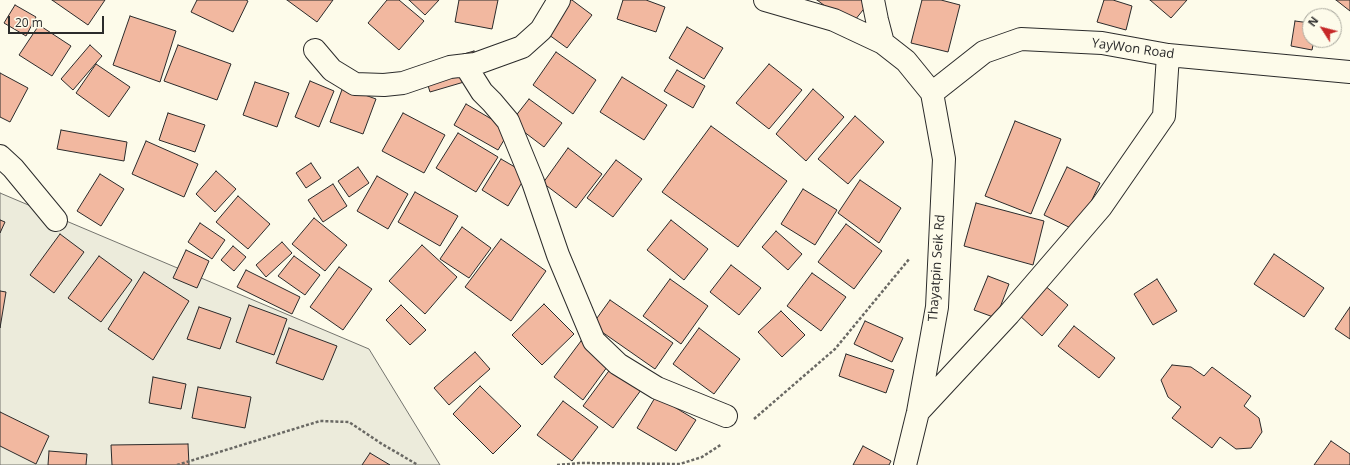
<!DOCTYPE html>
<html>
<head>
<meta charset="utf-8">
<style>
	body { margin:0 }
	#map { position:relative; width:1350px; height:465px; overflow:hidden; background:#fdfbea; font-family:"Open Sans",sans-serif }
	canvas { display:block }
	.north { position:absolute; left:1302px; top:8px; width:40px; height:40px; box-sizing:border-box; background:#fdfbea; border:1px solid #a9a89e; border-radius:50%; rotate:306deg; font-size:11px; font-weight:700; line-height:16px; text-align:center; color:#2b2b2b }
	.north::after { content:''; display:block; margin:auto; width:14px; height:18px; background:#c62828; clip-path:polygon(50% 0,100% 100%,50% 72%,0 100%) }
	.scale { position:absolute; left:8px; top:16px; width:96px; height:18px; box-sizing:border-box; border:2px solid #2b2b2b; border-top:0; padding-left:5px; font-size:12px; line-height:14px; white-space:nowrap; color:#2b2b2b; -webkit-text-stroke:3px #fdfbea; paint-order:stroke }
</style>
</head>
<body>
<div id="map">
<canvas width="1350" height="465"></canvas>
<div class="north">N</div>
<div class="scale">20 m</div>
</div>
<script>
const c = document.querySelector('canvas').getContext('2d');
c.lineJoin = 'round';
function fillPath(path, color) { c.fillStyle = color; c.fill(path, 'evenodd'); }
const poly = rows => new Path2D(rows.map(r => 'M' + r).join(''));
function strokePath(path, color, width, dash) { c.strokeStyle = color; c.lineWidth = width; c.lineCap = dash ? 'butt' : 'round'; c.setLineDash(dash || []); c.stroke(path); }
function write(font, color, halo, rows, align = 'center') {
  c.font = font + ' "Open Sans",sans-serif'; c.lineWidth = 3; c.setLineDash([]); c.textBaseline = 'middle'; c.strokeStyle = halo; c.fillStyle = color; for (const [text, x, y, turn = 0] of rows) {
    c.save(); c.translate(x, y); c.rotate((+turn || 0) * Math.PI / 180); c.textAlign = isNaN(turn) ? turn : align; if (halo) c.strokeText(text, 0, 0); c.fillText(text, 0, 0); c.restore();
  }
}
const green = poly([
	[0,193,369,349,440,465,0,465,0,193]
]);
const building = poly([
	[52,0,105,0,88,25,52,0],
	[197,0,246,0,248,1,233,32,191,12,197,0],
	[287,0,333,0,317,22,287,0],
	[387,0,399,0,424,21,399,50,368,23,387,0],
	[409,0,439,0,425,15,409,0],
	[459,0,498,0,492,29,455,22,459,0],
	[569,0,572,0,592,15,567,48,545,32,569,0],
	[623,0,646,0,665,7,656,32,617,19,623,0],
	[817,0,861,0,867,5,851,25,817,0],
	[922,0,941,0,960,5,948,52,911,43,922,0],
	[1104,0,1113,0,1132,6,1126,30,1097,22,1104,0],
	[1150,0,1187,0,1171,18,1150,0],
	[1336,0,1350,0,1350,11,1336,0],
	[15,5,36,17,26,36,4,23,15,5],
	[130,16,176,31,160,82,113,65,130,16],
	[1295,21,1310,23,1310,40,1314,40,1312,50,1291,46,1295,21],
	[39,25,71,46,52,76,19,55,39,25],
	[687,27,723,48,704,79,669,58,687,27],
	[90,45,102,56,73,90,61,79,90,45],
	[178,45,231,64,217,100,164,81,178,45],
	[474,51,481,77,430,92,422,66,474,51],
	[556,52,596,80,573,114,533,85,556,52],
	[96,64,130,87,109,117,76,93,96,64],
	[769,64,802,90,769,129,736,103,769,64],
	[677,70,705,86,693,108,664,91,677,70],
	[0,73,28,88,10,122,0,117,0,73],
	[622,77,667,105,644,140,600,112,622,77],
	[310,81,334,91,319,127,295,117,310,81],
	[255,82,289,93,277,127,243,115,255,82],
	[343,87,376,99,363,134,330,122,343,87],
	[813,89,844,117,806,161,776,134,813,89],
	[529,99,562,123,544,147,511,122,529,99],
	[466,104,510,130,498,150,454,125,466,104],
	[168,113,205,125,195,152,159,140,168,113],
	[403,113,445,135,424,173,382,151,403,113],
	[855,116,884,142,848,184,818,159,855,116],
	[1015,121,1061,139,1031,214,985,196,1015,121],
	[711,126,787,181,738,247,662,192,711,126],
	[61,130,127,142,124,161,57,149,61,130],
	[458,133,498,157,476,192,436,168,458,133],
	[146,141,198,164,184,197,132,174,146,141],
	[568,148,602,174,576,208,543,183,568,148],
	[501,159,527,174,508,206,482,190,501,159],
	[616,160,642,179,613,217,587,198,616,160],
	[311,163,321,178,306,188,296,173,311,163],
	[358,167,369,183,349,197,338,181,358,167],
	[1067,167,1100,183,1077,231,1044,215,1067,167],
	[216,171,236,189,215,212,196,194,216,171],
	[100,174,124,189,101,226,77,211,100,174],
	[377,176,408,194,388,229,357,211,377,176],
	[860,180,901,208,879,243,838,213,860,180],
	[333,184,347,206,323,222,308,200,333,184],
	[803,189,837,210,815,245,781,224,803,189],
	[415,192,458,216,440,246,398,222,415,192],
	[238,196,270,224,248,249,216,222,238,196],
	[976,203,1044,221,1033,265,964,246,976,203],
	[314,218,347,245,325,271,292,244,314,218],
	[0,220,5,222,0,233,0,220],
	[671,220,708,249,684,280,647,250,671,220],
	[200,223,225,240,212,259,188,242,200,223],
	[846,224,882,251,854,289,818,262,846,224],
	[462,227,491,248,469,278,440,259,462,227],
	[776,231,802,254,788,270,762,247,776,231],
	[60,234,84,252,54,293,30,275,60,234],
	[501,239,546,271,511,321,465,287,501,239],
	[282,242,292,253,266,277,256,265,282,242],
	[422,245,457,277,425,314,389,281,422,245],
	[233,246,246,257,234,271,221,260,233,246],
	[186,250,209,261,197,288,173,278,186,250],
	[1274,254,1324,288,1304,317,1254,284,1274,254],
	[99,256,132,280,101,322,68,298,99,256],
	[294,256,320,275,305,295,278,276,294,256],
	[731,265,761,288,739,315,710,292,731,265],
	[339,267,372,289,343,330,310,307,339,267],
	[246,270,300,297,292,314,237,287,246,270],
	[144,272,189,301,153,360,108,329,144,272],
	[812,273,846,297,821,331,787,306,812,273],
	[988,276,1009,284,996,318,974,310,988,276],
	[670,279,708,306,681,344,643,316,670,279],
	[1157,279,1177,311,1153,325,1134,294,1157,279],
	[1044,285,1068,305,1042,336,1019,315,1044,285],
	[0,291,6,292,0,328,0,291],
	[610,300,673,343,655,369,592,325,610,300],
	[544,304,574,334,542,365,512,335,544,304],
	[249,305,287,319,274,355,236,342,249,305],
	[401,305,426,330,410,345,386,320,401,305],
	[199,307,231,318,220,349,187,339,199,307],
	[1350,307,1350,339,1335,329,1350,307],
	[781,311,805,335,782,357,758,332,781,311],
	[865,321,903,338,892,362,854,344,865,321],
	[1074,326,1115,358,1099,378,1058,346,1074,326],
	[289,328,337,346,323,380,276,363,289,328],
	[699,328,740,359,714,394,673,364,699,328],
	[581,341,610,363,583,400,554,377,581,341],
	[475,352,490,369,449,405,434,388,475,352],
	[846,354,894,370,886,393,839,376,846,354],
	[614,364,644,386,613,428,583,406,614,364],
	[1172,365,1191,367,1204,376,1212,367,1251,396,1244,406,1259,418,1262,432,1251,448,1236,449,1220,437,1212,448,1172,418,1181,407,1168,397,1161,380,1172,365],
	[153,377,186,384,181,409,149,403,153,377],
	[480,386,521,426,493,454,453,414,480,386],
	[198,387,251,397,245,428,192,418,198,387],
	[656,396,696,420,676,451,637,428,656,396],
	[563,401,598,427,572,461,537,435,563,401],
	[0,412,49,436,36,464,0,446,0,412],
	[1331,441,1350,454,1350,465,1314,465,1331,441],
	[188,444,189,465,112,465,111,445,188,444],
	[863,446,891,461,889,465,853,465,863,446],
	[49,451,87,454,86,465,48,465,49,451],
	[370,453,390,465,362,465,370,453]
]);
const path = poly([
	[754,419,835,349,910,258],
	[177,465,320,421,349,422,382,444,418,465],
	[557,465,581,463,680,464,702,457,722,444]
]);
const minor = poly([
	[765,0,834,20,883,43,906,61,932,93,944,159,937,307,918,412,905,465],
	[873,0,877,20,883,43],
	[315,50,332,70,355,84,384,85,403,83,450,67,475,64,522,47,541,30,559,0],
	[465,65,482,92,492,102,508,121,533,182,558,255,594,341,618,364,657,388,726,416],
	[932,93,984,52,1021,39,1102,43,1168,55,1350,72],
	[0,156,13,168,56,220],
	[918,412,1009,314,1101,207,1164,116,1168,55]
]);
const streetNames = [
	["YayWon Road",1133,49,8],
	["Thayatpin Seik Rd",937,268,-86]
];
fillPath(green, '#ecebdb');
strokePath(green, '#74746e', 1);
fillPath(building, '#f2b8a0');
strokePath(building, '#2b2b2b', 1);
strokePath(minor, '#2b2b2b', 24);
strokePath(path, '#6a6964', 2.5, [3, 2]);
strokePath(minor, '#fdfbea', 22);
write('13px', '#2b2b2b', '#fdfbea', streetNames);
</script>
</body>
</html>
